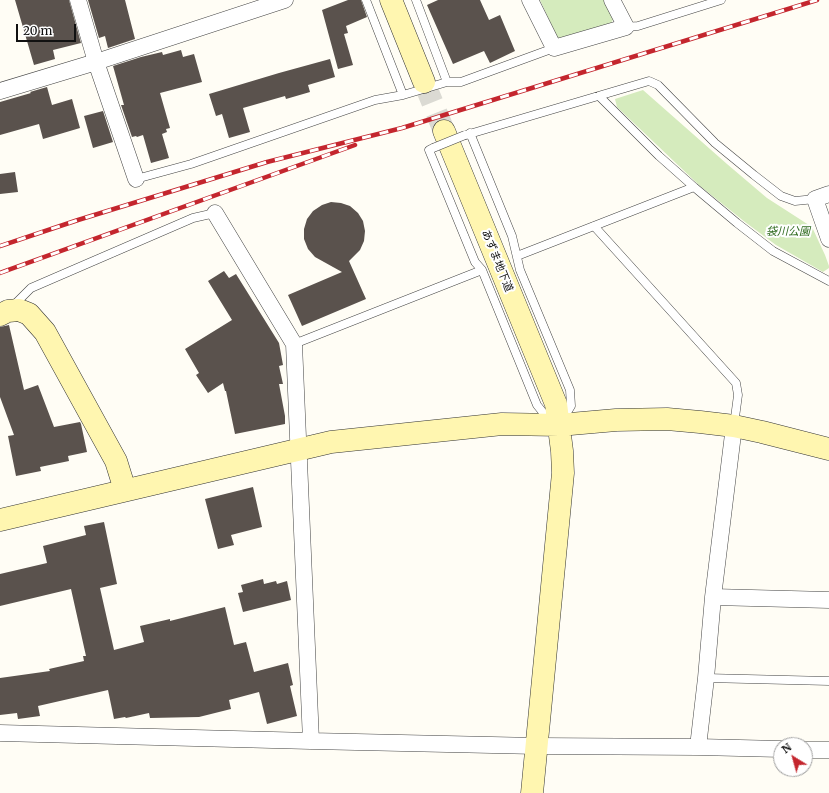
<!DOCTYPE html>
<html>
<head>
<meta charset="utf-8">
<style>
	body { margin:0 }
	#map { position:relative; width:829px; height:793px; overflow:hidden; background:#fffdf5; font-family:Merriweather,serif }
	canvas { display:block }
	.north { position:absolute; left:773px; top:737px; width:40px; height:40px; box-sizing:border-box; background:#fff; border:1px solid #a0a0a0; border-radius:50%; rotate:323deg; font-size:11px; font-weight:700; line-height:16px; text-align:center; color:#111 }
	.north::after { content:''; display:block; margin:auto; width:14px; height:18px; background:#c4262e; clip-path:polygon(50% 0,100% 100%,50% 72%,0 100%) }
	.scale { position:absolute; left:16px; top:24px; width:60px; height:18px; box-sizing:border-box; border:2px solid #111; border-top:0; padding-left:5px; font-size:12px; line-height:14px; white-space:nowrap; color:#111; -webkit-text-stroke:3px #fff; paint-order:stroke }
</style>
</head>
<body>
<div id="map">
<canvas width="829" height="793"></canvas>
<div class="north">N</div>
<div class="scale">20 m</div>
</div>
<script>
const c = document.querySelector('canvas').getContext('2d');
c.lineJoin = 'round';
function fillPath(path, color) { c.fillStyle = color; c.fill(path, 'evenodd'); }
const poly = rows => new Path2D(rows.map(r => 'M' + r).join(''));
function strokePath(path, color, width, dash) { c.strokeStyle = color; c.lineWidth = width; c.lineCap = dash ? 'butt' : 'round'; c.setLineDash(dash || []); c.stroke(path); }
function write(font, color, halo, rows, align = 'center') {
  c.font = font + ' Merriweather,"Noto Sans JP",serif'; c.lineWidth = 4; c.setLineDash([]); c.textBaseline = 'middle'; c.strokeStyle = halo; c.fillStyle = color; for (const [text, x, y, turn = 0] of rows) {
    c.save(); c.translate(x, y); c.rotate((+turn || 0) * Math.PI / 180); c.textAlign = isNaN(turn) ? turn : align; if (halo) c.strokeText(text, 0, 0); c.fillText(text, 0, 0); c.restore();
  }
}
const green = poly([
	[540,0,604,0,614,18,610,25,565,40,557,37],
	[643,90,727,164,767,198,812,227,825,255,829,266,829,268,823,272,776,245,745,222,700,186,617,107,615,99]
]);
const building = poly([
	[15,0,69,0,81,43,53,50,55,59,34,65],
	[88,0,125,0,135,39,108,48,105,36,99,38],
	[348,0,361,0,367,17,346,26,348,33,344,34,353,65,338,69,322,10],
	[438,0,480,0,489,20,500,15,515,51,490,63,484,51,453,64,427,5],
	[181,50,183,57,194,54,202,82,160,93,170,128,166,129,167,132,162,134,169,158,151,163,143,135,137,137,136,136,132,137,121,105,124,105,113,66,141,57,162,52,163,55],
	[330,59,335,77,308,85,310,92,286,99,285,96,243,108,250,132,229,138,222,114,216,116,209,94,279,73],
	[47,87,52,105,72,99,80,128,43,139,39,124,0,135,0,102,31,93,30,92],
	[103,111,113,142,93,148,84,116],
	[15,172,18,192,0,194,0,174],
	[331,202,341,203,350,206,358,213,363,221,365,231,364,241,360,250,349,261,366,299,302,326,288,295,342,272,315,257,308,249,304,239,304,229,307,219,313,211,322,205],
	[224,271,229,278,236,274,279,343,283,365,279,366,283,384,279,384,285,416,285,424,235,434,226,391,225,391,223,383,208,393,196,375,199,373,185,349,232,320,208,281],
	[9,325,24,390,38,385,54,427,80,422,81,424,87,452,68,456,69,461,40,467,41,471,16,476,8,436,14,435,0,397,0,327],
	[253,487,262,527,231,535,234,545,218,549,205,499],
	[104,522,117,584,100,588,114,650,144,642,140,626,170,619,170,621,225,607,234,645,246,642,254,672,288,663,293,685,290,686,297,716,267,724,259,692,229,700,231,709,199,717,150,718,149,713,126,718,125,717,114,719,108,690,38,706,40,716,18,719,17,713,0,715,0,678,50,671,49,669,84,661,83,656,86,656,71,589,0,606,0,574,47,563,43,546,86,535,84,526],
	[263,579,264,584,276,581,277,584,287,581,291,600,243,612,238,593,243,592,241,585]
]);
const secondaryTunnel = poly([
	[424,82,444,131]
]);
const lane = poly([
	[366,0,403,95],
	[416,0,447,82],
	[626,27,638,26,721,0],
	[599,96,659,156,694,187,737,223,773,251,829,281],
	[470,133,512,236,520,270,570,390,571,406,563,419],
	[466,135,649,81,658,85,715,143,754,175,781,196,795,201,815,199],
	[433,148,429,150,475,262,482,270,537,405,545,415,552,420],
	[136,179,191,164,375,100,403,95,447,82,461,82,554,48],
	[594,226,736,383,738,395,734,425],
	[517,256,694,187],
	[13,306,31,288,193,218,215,213],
	[294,344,482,270],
	[706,678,829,681]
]);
const street = poly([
	[78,0,96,62,136,179],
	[530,0,554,48,626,27,612,0],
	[0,91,96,62,285,0],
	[829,194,815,199,829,239],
	[215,213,294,344,311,741],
	[713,597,829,600],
	[0,733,311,741,537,746,698,747,781,749],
	[698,747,706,678,713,597,734,426],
	[805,750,829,750]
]);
const secondary = poly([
	[391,0,424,82],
	[444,131,556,404,562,451,563,473,532,793],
	[0,315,8,311,19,310,29,314,45,332,116,461,125,490],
	[0,520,331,442,502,424,559,425,616,420,667,419,700,422,734,426,762,432,829,449]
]);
const rail = poly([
	[0,246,78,220,267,162,402,128,817,0],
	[0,273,355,145]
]);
const laneBridge = poly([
	[433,148,465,135]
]);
const parkNames = [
	["袋川公園",788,232]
];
const streetNames = [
	["あずま地下道",497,261,68]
];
fillPath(green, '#d5ebbd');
fillPath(building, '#5a524d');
strokePath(secondaryTunnel, '#dbdad3', 22, [22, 11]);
strokePath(lane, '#444', 9);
strokePath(street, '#444', 17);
strokePath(secondary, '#333', 23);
strokePath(lane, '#fff', 8);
strokePath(street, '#fff', 16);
strokePath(secondary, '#fff6b0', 22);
strokePath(rail, '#c4262e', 4.5);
strokePath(rail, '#fff', 3, [9]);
strokePath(laneBridge, '#444', 9, []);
strokePath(laneBridge, '#fff', 8);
write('italic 11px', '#2f6b1f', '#fff', parkNames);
write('11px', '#111', '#fff', streetNames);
</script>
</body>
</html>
